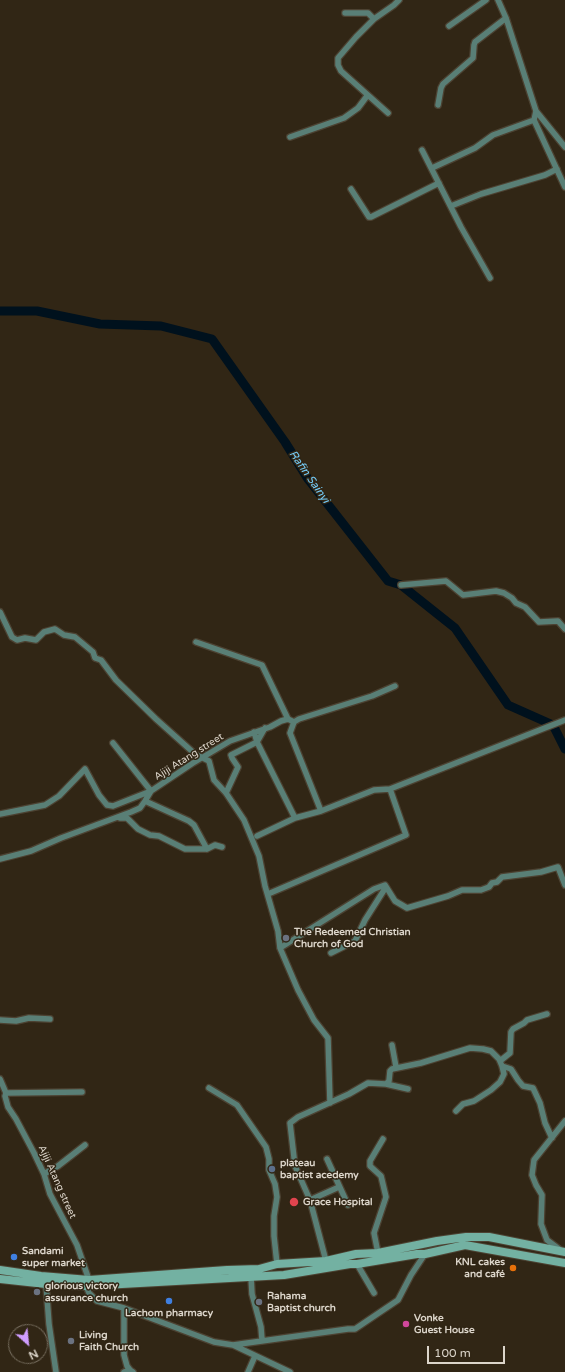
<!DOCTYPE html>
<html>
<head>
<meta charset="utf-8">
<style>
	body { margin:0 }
	#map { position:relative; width:565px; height:1372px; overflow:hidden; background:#312615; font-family:"Varela Round",sans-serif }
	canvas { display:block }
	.north { position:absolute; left:8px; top:1324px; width:40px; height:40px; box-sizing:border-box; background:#312615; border:1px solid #756c5d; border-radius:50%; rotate:153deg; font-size:11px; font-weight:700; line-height:16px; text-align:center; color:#dcd5ca }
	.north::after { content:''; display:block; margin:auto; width:14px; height:18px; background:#d09dff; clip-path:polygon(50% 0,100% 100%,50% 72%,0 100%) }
	.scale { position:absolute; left:427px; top:1346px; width:78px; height:18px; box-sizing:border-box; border:2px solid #dcd5ca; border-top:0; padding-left:5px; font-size:12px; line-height:14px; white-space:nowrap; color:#dcd5ca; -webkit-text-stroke:3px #312615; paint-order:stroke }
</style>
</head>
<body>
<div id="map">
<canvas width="565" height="1372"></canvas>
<div class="north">N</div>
<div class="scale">100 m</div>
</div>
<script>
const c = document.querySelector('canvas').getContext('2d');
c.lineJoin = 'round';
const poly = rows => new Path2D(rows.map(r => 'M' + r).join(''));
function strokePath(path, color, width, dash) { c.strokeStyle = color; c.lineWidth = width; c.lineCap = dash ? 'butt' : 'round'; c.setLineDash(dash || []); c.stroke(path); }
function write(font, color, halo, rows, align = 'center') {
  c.font = font + ' "Varela Round",sans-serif'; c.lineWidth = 3; c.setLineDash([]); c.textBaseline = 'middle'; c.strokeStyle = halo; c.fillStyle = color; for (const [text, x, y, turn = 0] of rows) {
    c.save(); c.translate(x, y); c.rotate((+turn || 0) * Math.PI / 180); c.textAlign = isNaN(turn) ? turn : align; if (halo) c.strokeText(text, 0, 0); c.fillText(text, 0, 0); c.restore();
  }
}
const river = poly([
	[0,311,37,311,100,324,161,326,212,339,285,442,308,479,388,581,401,585,455,628,508,705,553,725,565,749]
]);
const minor = poly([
	[498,0,506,18,536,111,534,120,565,187],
	[345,13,368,13,374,19],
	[449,26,486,0],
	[438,105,441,88,443,84,473,58,474,45,475,42,506,18],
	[536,111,565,147],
	[388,113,341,71,338,65,338,58,356,37,374,19,394,5,399,0],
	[290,137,344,118,358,108,367,96],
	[422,150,461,227,490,278],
	[432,168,475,148,493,135,534,120],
	[351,189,369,217,371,217,439,183],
	[451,206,481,194,545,175,557,169],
	[401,585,446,581,463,595,496,591,504,593,512,598,516,603,525,607,539,622,558,621,565,629],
	[0,612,12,637,17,640,25,638,36,640,44,632,55,629,64,635,75,637,93,652,95,658,101,660,116,680,156,719,195,754,209,761,214,780,226,793,244,820,259,856,265,886,278,931,280,948,298,990,314,1020,328,1038,330,1103],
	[196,642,262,665,288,719],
	[294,722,290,733,321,811],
	[254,732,257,742,295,818],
	[226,793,238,767,232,758,231,755,257,742,265,728],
	[145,801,189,821,194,825,207,849],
	[0,814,45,805,59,796,85,769,99,795,107,805,113,806,151,791,113,743],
	[120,818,127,818,138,829,150,835,159,836,185,849,207,849,215,845,222,847],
	[257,836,295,818,321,811,374,790,390,789,565,720],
	[0,859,31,851,61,838,131,812,140,808,145,801,151,791,193,763,230,741,270,727,281,721,288,719,294,722,299,719,372,696,395,686],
	[268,894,406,835,390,789],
	[280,948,374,889,385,885,395,901,407,908,448,896,462,890,481,890,489,887,492,883,497,882,502,877,541,872,558,867,565,885],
	[331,953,355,941,365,920,386,887],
	[0,1020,16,1021,29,1018,50,1019],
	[392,1045,396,1067],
	[500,1061,510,1053,511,1032,513,1029,524,1023,527,1020,547,1014],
	[0,1079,6,1093,5,1096,8,1107,16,1119,34,1153,44,1174,50,1194,77,1245,89,1280],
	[386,1084,408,1089],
	[209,1088,237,1105,266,1147,269,1159,269,1170,275,1184,277,1197,274,1216,274,1236,277,1264],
	[6,1093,82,1092],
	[456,1111,463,1104,474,1101,491,1090,500,1082,504,1074,502,1066],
	[327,1159,348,1205],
	[44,1174,58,1166,85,1145],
	[310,1200,339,1187],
	[559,1249,547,1240,541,1224,542,1195,536,1185,532,1175,534,1160,565,1121],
	[378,1253,374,1233,386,1197,381,1176,370,1166,370,1161,383,1139],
	[326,1261,310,1200,295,1166,290,1123,298,1117,349,1094,368,1083,386,1084,389,1081,390,1071,392,1069,421,1063,470,1048,483,1049,491,1051,499,1059,502,1066,511,1069,518,1080,523,1086,533,1088,540,1103,545,1123,552,1138],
	[357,1264,374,1293],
	[251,1277,252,1294,261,1327,262,1340],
	[46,1284,49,1324,56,1372],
	[86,1286,89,1293,97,1301,124,1308,214,1342,233,1345,290,1372],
	[124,1308,124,1355,127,1366,130,1370,133,1372],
	[233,1345,348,1329,355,1329,398,1300,411,1275,425,1254],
	[124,1372,130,1370],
	[248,1372,255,1356]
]);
const secondary = poly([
	[0,1270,41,1276,89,1280,227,1270,259,1269,277,1264,326,1261,356,1254,378,1253,437,1241,466,1237,489,1237,565,1252],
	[0,1279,46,1284,86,1286,284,1275,350,1264,357,1264,417,1254,425,1254,465,1245,565,1263]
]);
const markers = [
	[286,938,4,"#6b7280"],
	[272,1169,4,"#5c6f8a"],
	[294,1202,5,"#e0444e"],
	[14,1257,4,"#3f7fe0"],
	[513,1268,4,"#e8710a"],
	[37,1292,4,"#6b7280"],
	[169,1301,4,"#3f7fe0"],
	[259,1302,4,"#6b7280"],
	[406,1324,4,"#d1479c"],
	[71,1341,4,"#6b7280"]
];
const streetNames = [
	["Ajiji Atang street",189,757,-32],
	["Ajiji Atang street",57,1182,66]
];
const poiNames = [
	["The Redeemed Christian",294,932],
	["Church of God",294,944],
	["plateau",280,1163],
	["baptist acedemy",280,1175],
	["Grace Hospital",303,1202],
	["Sandami",22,1251],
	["super market",22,1263],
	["KNL cakes",505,1262,"right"],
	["and café",505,1274,"right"],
	["glorious victory",45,1286],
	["assurance church",45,1298],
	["Rahama",267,1296],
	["Baptist church",267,1308],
	["Lachom pharmacy",169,1313,"center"],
	["Vonke",414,1318],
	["Guest House",414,1330],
	["Living",79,1335],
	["Faith Church",79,1347]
];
const waterNames = [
	["Rafin Sainyi",309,477,55]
];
strokePath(river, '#00111d', 9);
strokePath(minor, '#4c4232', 8);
strokePath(secondary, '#4c4232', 10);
strokePath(minor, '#597f76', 5.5);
strokePath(secondary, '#73b1a2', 8);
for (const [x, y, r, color] of markers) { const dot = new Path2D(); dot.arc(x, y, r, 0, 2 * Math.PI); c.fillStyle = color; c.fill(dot); strokePath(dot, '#312615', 1.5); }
write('10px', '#dcd5ca', '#312615', streetNames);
write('bold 10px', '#dcd5ca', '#312615', poiNames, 'left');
write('italic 11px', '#76cdf9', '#312615', waterNames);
</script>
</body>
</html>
